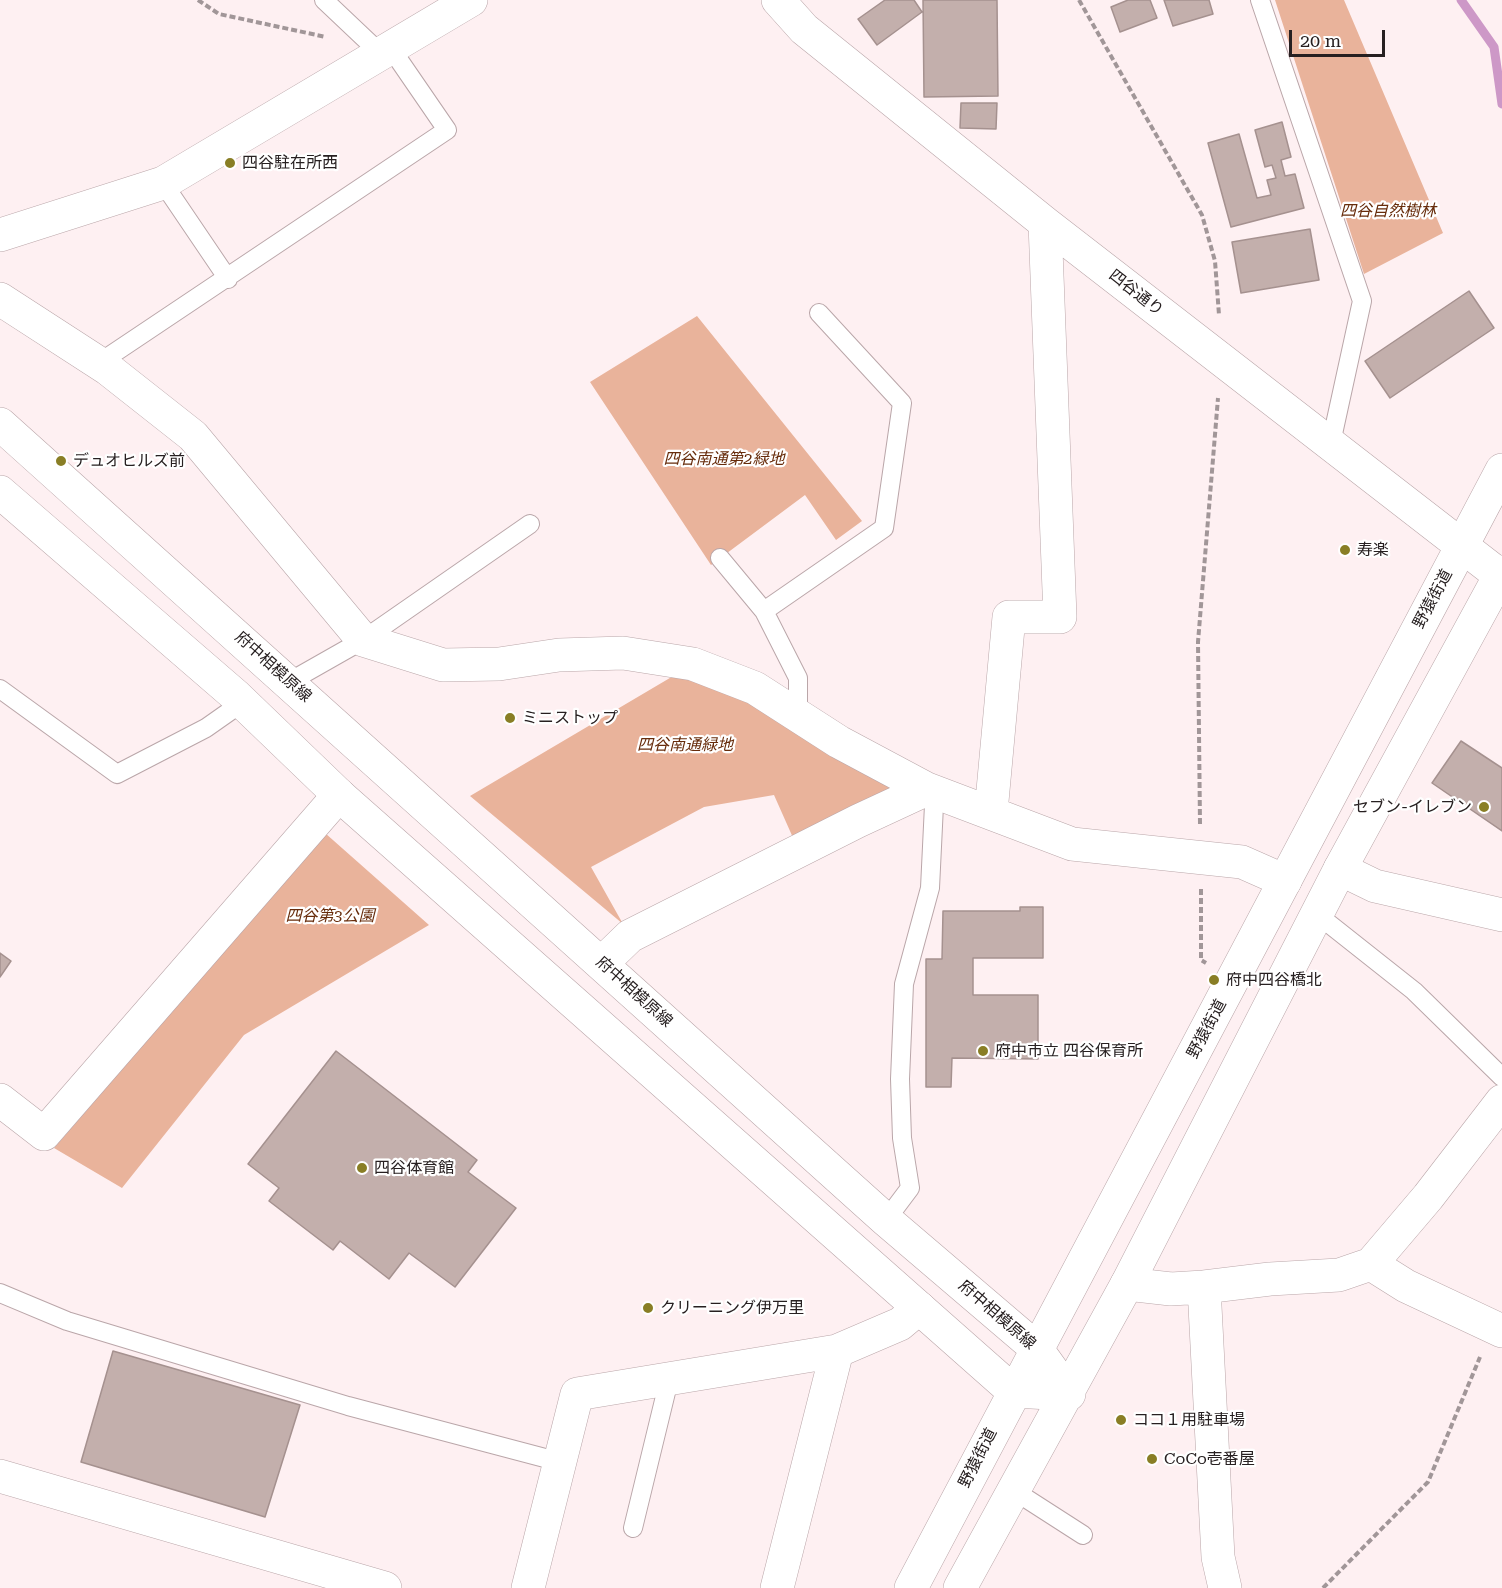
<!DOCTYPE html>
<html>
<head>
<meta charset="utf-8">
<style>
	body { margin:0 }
	#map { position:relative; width:1502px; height:1588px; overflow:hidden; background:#fef0f2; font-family:"Roboto Serif",serif }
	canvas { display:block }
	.scale { position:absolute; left:1289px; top:30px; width:96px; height:27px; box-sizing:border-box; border:3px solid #272021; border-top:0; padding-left:8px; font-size:18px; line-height:21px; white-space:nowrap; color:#272021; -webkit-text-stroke:4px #fff; paint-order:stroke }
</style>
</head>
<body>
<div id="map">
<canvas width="1502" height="1588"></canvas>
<div class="scale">20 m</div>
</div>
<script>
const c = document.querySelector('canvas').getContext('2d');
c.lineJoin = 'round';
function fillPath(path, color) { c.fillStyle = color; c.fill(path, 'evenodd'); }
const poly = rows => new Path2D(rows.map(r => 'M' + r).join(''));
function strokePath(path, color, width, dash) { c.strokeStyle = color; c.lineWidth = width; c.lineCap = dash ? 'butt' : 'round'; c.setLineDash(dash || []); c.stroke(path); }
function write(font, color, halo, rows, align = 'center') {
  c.font = font + ' "Roboto Serif","Noto Sans JP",serif'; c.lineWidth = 4.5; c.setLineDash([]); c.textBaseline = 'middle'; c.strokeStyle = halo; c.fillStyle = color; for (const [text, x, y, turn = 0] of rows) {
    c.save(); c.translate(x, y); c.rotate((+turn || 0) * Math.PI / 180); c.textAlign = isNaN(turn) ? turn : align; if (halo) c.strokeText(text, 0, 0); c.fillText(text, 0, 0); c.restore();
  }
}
const green = poly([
	[1275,0,1344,0,1443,233,1364,274],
	[697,316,862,521,836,540,805,495,711,565,590,382],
	[680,672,754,697,902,784,794,840,774,795,704,807,591,867,623,924,470,796],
	[325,833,429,925,244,1035,122,1188,54,1148]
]);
const stream = poly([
	[1461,0,1494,47,1502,104]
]);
const building = poly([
	[885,0,914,0,922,12,877,45,858,19,885,0],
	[923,0,997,0,998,96,924,97,923,0],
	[1128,0,1150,0,1157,18,1120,32,1111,7,1128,0],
	[1164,0,1209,0,1213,14,1173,26,1164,0],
	[961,103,997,103,996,129,960,128,961,103],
	[1282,122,1291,157,1281,160,1285,176,1295,174,1304,208,1231,227,1208,143,1239,134,1257,198,1271,195,1267,180,1276,178,1272,165,1265,167,1255,130,1282,122],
	[1310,229,1319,280,1241,293,1232,242,1310,229],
	[1469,291,1494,328,1390,398,1365,361,1469,291],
	[1461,741,1502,768,1502,831,1432,783,1461,741],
	[1020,907,1043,907,1043,958,973,958,973,995,1038,995,1038,1059,952,1058,951,1087,926,1087,926,959,942,959,943,911,1020,911,1020,907],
	[0,953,11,961,0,977,0,953],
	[336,1051,477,1160,468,1172,516,1208,455,1287,409,1253,389,1279,340,1241,333,1250,269,1201,279,1188,248,1164,336,1051],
	[113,1351,300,1405,265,1517,81,1462,113,1351]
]);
const path = poly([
	[198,0,219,14,326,37],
	[1079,0,1202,215,1215,261,1219,315],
	[1200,824,1198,642,1218,398],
	[1201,889,1201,960,1206,963],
	[1323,1588,1428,1482,1480,1357]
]);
const lane = poly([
	[324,0,380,53],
	[1260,0,1362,301,1331,443],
	[163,183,228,279],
	[99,363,447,130,390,47],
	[720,558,764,611],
	[289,682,363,640,530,524],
	[0,689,117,774,206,728,243,702],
	[798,716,798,678,764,611,884,528,902,403,819,313],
	[1318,915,1414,991,1502,1077],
	[886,1220,910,1188,902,1138,900,1079,904,984,930,888,934,805,927,789],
	[0,1293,67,1321,348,1406,560,1462],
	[1013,1490,1083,1535],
	[633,1528,669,1380]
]);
const street = poly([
	[778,0,804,29,1045,223,1502,577],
	[0,235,163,183,471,0],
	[0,299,108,369,193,436,363,640,443,665,499,664,559,655,623,653,693,664,755,688,839,742,927,789,1072,844,1242,862,1285,881],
	[991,812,1009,617,1060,617,1045,223],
	[1340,869,1375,886,1502,915],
	[602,963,630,936,858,821,927,789],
	[0,1100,44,1134,339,795],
	[1371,1264,1406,1286,1502,1331],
	[1127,1284,1171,1289,1204,1287,1270,1279,1339,1275,1371,1264,1428,1197,1502,1101],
	[1204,1287,1218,1557,1225,1588],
	[0,1476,385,1588],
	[528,1588,577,1394,837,1351,900,1324,919,1308],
	[777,1588,837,1351]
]);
const primary = poly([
	[0,424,886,1220,1036,1348,1069,1394],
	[0,492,235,695,339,795,1013,1391,1069,1394],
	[911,1588,1502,470],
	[960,1588,1127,1284,1340,869,1502,572]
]);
const markers = [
	[230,163,6,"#897e25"],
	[61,461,6,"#897e25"],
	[1345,550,6,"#897e25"],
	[510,718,6,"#897e25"],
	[1484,807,6,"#897e25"],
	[1214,980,6,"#897e25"],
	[983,1051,6,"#897e25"],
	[362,1168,6,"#897e25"],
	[648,1308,6,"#897e25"],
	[1121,1420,6,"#897e25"],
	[1152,1459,6,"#897e25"]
];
const poiNames = [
	["四谷駐在所西",242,163],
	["デュオヒルズ前",73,461],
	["寿楽",1357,550],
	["ミニストップ",522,718],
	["セブン-イレブン",1472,807,"right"],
	["府中四谷橋北",1226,980],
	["府中市立 四谷保育所",995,1051],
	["四谷体育館",374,1168],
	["クリーニング伊万里",660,1308],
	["ココ１用駐車場",1133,1420],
	["CoCo壱番屋",1164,1459]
];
const parkNames = [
	["四谷自然樹林",1388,211],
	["四谷南通第2緑地",724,459],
	["四谷南通緑地",685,745],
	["四谷第3公園",330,916]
];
const streetNames = [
	["四谷通り",1136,293,38],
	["野猿街道",1433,599,-62],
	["府中相模原線",273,667,42],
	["府中相模原線",634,992,42],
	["野猿街道",1207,1029,-62],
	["府中相模原線",997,1315,41],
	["野猿街道",978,1458,-63]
];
fillPath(green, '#e9b39b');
strokePath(stream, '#cd98c7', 9);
fillPath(building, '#c3afac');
strokePath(building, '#a5918f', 1.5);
strokePath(lane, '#baa6a9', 20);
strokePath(street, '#baa6a9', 34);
strokePath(primary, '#baa6a9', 34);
strokePath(path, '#a19698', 4, [6, 3]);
strokePath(lane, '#fff', 18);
strokePath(street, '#fff', 33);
strokePath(primary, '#fff', 33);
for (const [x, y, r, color] of markers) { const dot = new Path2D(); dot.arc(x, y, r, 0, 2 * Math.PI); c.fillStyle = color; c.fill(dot); strokePath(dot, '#fff', 2); }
write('16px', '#272021', '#fff', poiNames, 'left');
write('italic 16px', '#672c0b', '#fff', parkNames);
write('16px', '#272021', '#fff', streetNames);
</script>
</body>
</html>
